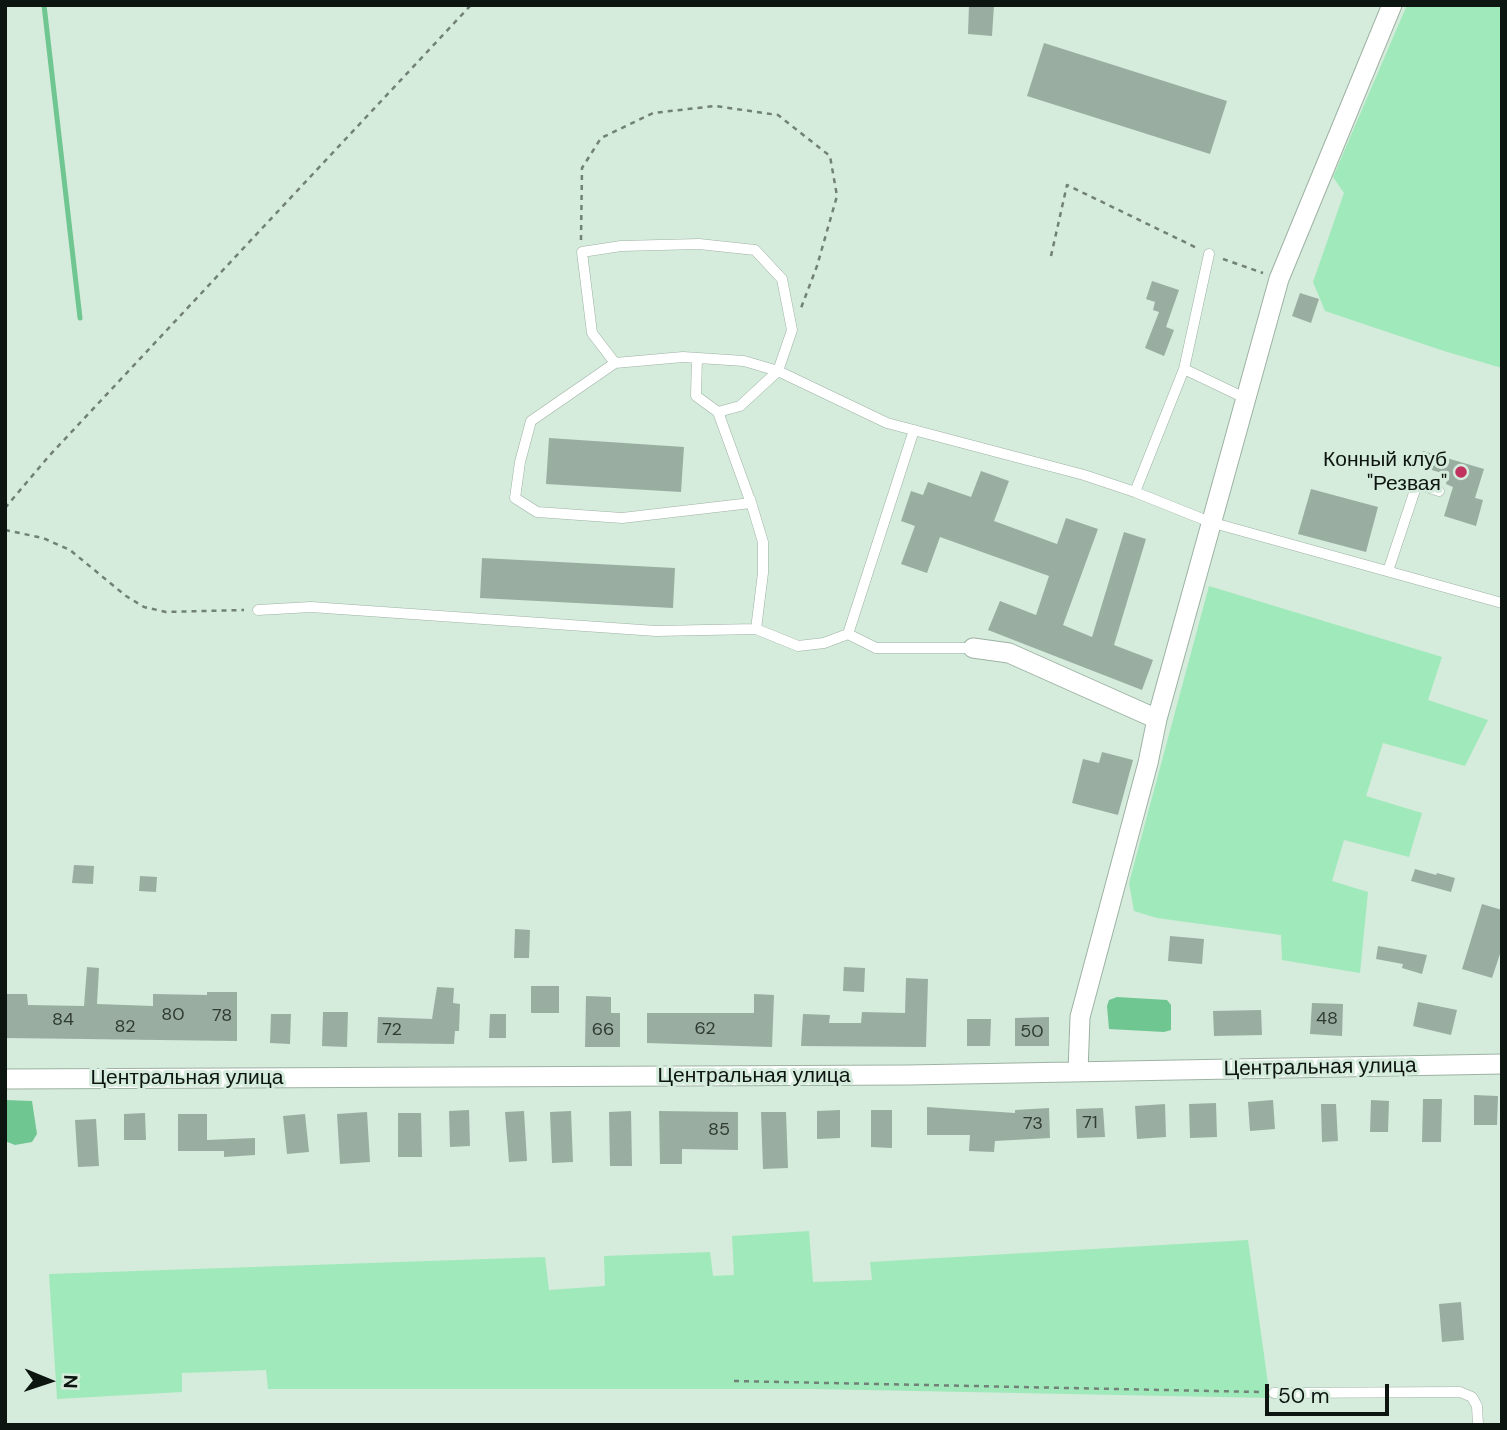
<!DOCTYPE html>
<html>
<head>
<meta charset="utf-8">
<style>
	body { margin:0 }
	#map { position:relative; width:1507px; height:1430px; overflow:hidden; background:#d5ebdc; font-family:"DM Sans",sans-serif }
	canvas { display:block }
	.frame { position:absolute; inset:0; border:7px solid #0d1510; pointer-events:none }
	.north { position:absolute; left:14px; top:1346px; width:70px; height:70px; -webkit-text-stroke:5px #d5ebdc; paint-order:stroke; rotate:92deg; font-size:19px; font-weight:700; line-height:28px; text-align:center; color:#0d1510 }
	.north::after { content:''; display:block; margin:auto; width:24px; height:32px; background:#0d1510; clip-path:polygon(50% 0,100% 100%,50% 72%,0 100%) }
	.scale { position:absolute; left:1265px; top:1384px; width:124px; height:32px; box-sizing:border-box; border:4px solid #0d1510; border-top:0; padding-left:9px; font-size:21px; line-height:24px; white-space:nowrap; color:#0d1510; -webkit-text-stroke:5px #d5ebdc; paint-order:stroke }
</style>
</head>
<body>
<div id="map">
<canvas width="1507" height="1430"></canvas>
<div class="frame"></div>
<div class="north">N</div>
<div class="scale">50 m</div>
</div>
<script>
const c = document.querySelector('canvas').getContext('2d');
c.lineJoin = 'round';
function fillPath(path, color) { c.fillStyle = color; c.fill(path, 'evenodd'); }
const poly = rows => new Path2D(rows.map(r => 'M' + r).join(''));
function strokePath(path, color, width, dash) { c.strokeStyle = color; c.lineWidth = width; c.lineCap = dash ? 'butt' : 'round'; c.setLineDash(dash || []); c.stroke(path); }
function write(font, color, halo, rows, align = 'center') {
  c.font = font + ' "DM Sans",sans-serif'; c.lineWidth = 6; c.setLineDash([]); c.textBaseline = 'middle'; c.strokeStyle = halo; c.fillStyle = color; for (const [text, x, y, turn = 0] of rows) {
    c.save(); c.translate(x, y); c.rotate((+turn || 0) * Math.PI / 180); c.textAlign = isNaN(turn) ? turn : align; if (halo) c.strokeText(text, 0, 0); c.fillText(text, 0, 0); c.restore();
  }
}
const green = poly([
	[1407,5,1502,5,1502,368,1444,351,1325,311,1313,282,1344,193,1333,177],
	[1209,586,1442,657,1428,700,1488,720,1465,766,1383,743,1366,796,1422,813,1409,857,1344,840,1332,881,1368,892,1360,973,1282,960,1281,935,1157,918,1134,911,1129,883],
	[809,1231,813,1282,872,1280,870,1262,1248,1240,1270,1398,815,1389,268,1389,266,1370,182,1373,182,1392,57,1399,49,1274,545,1257,549,1290,605,1286,604,1256,710,1252,713,1276,734,1275,732,1236]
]);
const water = poly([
	[1117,997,1167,1000,1171,1005,1171,1030,1164,1032,1109,1029,1107,1006,1109,1000],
	[5,1100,32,1101,37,1134,32,1142,15,1145,5,1141]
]);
const stream = poly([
	[44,5,80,318]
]);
const building = poly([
	[969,5,994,5,992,36,968,34],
	[1044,43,1227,101,1210,154,1027,96],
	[1152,281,1179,290,1166,327,1174,330,1164,356,1145,348,1159,312,1153,310,1155,302,1146,299],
	[1300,293,1319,299,1311,323,1292,316],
	[549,438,684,447,681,492,546,484],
	[1423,451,1484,469,1475,498,1483,500,1476,526,1444,516,1453,487,1446,484,1448,475,1419,466],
	[981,471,1009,481,994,521,1057,544,1066,518,1098,529,1063,625,1092,637,1124,532,1146,539,1114,645,1153,660,1142,690,988,630,1000,601,1036,615,1049,576,940,537,927,573,901,564,915,526,901,521,911,491,923,495,928,482,971,497],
	[1311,489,1378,507,1366,552,1298,534],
	[482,558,675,568,673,608,480,598],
	[1102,752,1133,760,1118,815,1072,803,1083,759,1099,763],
	[74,865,94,866,93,884,72,883],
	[1415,869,1436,875,1437,873,1455,878,1451,892,1411,881],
	[140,876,157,877,156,892,139,891],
	[1482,904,1502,910,1502,948,1492,978,1462,969],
	[515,929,530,930,529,958,514,958],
	[1170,936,1204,939,1202,964,1168,961],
	[1378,946,1427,955,1422,974,1402,968,1403,964,1376,959],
	[87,967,99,968,97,1004,153,1006,153,994,207,995,207,992,237,992,237,1041,7,1038,7,994,27,994,28,1005,84,1006],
	[844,967,865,968,864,992,843,991],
	[906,978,928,979,926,1047,801,1046,803,1014,830,1015,829,1023,861,1023,862,1012,905,1013],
	[531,986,559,986,559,1013,531,1013],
	[437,987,454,988,453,1003,460,1004,459,1031,455,1031,454,1044,377,1043,378,1017,432,1019],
	[754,994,774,995,772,1047,647,1043,647,1013,754,1013],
	[586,996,611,997,611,1013,620,1013,620,1047,585,1047],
	[1418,1002,1457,1010,1451,1035,1413,1026],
	[1312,1003,1343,1004,1342,1036,1310,1034],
	[1261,1010,1262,1035,1214,1036,1213,1011],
	[323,1012,348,1012,347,1047,322,1046],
	[271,1014,291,1014,290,1044,270,1043],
	[490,1014,506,1014,506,1038,489,1038],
	[1049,1017,1049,1046,1015,1046,1015,1018],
	[967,1019,991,1019,990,1046,967,1046],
	[1474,1095,1498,1096,1497,1125,1474,1125],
	[1423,1099,1442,1099,1441,1142,1422,1142],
	[1273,1100,1275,1129,1250,1131,1248,1102],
	[1371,1100,1389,1101,1388,1132,1370,1132],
	[1216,1103,1217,1137,1190,1138,1189,1104],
	[1165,1104,1166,1137,1137,1139,1135,1106],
	[1321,1104,1336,1104,1338,1141,1322,1142],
	[927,1107,1015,1113,1015,1110,1049,1108,1050,1138,995,1141,994,1152,969,1151,970,1135,927,1135],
	[1103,1108,1105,1137,1077,1138,1076,1109],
	[469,1110,470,1146,450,1147,449,1111],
	[840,1110,840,1138,817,1139,817,1111],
	[871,1110,892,1110,892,1148,871,1147],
	[524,1111,527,1161,509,1162,505,1112],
	[571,1111,573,1162,552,1163,550,1112],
	[631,1111,632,1166,610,1166,609,1112],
	[659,1111,738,1112,738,1150,682,1149,682,1164,660,1164],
	[367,1112,370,1162,340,1164,337,1114],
	[761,1112,786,1112,788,1168,763,1169],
	[145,1113,146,1140,124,1140,124,1114],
	[398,1113,421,1113,422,1157,398,1157],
	[178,1114,207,1114,207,1140,255,1138,255,1155,224,1157,224,1151,178,1151],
	[305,1114,309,1152,287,1154,283,1116],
	[96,1119,99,1166,78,1167,75,1120],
	[1461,1302,1464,1340,1442,1342,1439,1304]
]);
const path = poly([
	[581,240,582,168,601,138,653,113,715,106,778,115,830,156,837,196,817,266,801,308],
	[1051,256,1067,185,1197,248],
	[1223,259,1263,273],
	[5,508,49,456,471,5],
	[5,530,43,538,70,550,126,596,144,607,166,612,244,610],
	[734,1381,1260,1392]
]);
const lane = poly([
	[697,358,696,396,718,412,720,416],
	[615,363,683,357,744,361,778,371,792,330,782,279,755,250,699,244,621,246,582,252,592,333,615,363,531,421,520,462,515,498,537,512,622,518,751,503,718,412,740,406,778,371,887,423,1084,475,1135,492,1210,522,1502,603],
	[1184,369,1245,398],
	[1135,492,1184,369,1209,254],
	[750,499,763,542,763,573,756,629],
	[1388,571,1417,484,1439,491],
	[258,610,311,607,656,631,756,629,798,646,824,643,848,634,876,648,973,648],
	[848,634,914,430],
	[1274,1393,1460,1392,1472,1397,1477,1406,1478,1425]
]);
const street = poly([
	[973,648,1009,653,1157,719],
	[1078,1072,1080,1017,1148,763,1157,719,1279,279,1392,5],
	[5,1079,908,1075,1502,1064]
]);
const markers = [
	[1461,472,7,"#c0325f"]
];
const numberNames = [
	["80",173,1015],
	["78",222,1016],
	["48",1327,1019],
	["84",63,1020],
	["82",125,1027],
	["62",705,1029],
	["72",392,1030],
	["66",603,1030],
	["50",1032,1032],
	["71",1090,1123],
	["73",1033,1124],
	["85",719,1130]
];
const poiNames = [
	["Конный клуб",1447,460],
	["\"Резвая\"",1447,484]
];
const streetNames = [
	["Центральная улица",1320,1068,-1],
	["Центральная улица",754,1076],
	["Центральная улица",187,1078]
];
fillPath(green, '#a0e9ba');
fillPath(water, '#6fc691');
strokePath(stream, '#6fc691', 5);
fillPath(building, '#99aea0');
strokePath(lane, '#9db2a3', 11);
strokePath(street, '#9db2a3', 21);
strokePath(path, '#728177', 2.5, [5, 5]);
strokePath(lane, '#fff', 10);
strokePath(street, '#fff', 19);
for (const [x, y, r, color] of markers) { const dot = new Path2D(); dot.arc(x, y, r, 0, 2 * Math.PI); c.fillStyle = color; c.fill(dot); strokePath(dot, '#d5ebdc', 2.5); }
write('18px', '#303b34', null, numberNames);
write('21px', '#0d1510', '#d5ebdc', poiNames, 'right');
write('21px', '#0d1510', '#d5ebdc', streetNames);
</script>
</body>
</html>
